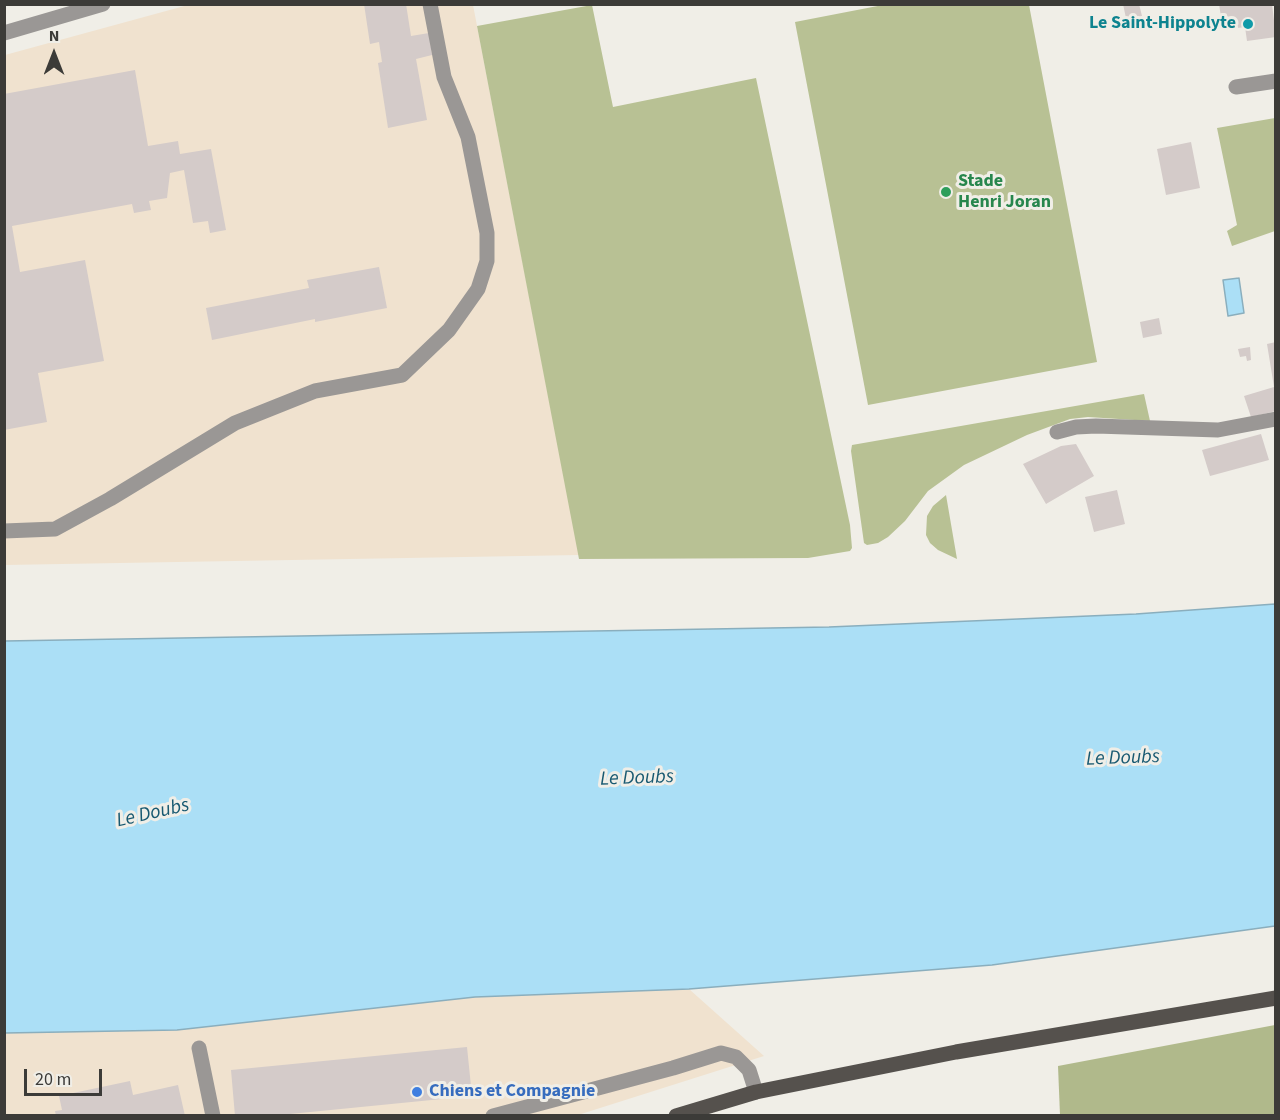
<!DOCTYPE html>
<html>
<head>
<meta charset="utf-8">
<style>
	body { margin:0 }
	#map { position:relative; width:1280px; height:1120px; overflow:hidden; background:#f0eee7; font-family:"Source Sans 3",sans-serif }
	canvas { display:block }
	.frame { position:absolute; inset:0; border:6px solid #3c3b38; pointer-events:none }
	.north { position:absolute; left:24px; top:24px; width:60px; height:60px; -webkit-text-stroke:4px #f0eee7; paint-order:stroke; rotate:0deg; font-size:16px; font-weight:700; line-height:24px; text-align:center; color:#3c3b38 }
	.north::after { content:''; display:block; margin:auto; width:21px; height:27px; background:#3c3b38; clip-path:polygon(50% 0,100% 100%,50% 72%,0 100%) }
	.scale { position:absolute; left:24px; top:1069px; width:78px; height:27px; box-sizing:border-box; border:3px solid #3c3b38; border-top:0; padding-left:8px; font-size:18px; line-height:21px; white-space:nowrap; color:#3c3b38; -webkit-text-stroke:4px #f0eee7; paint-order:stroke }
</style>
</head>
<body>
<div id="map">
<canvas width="1280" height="1120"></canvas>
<div class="frame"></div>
<div class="north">N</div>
<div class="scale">20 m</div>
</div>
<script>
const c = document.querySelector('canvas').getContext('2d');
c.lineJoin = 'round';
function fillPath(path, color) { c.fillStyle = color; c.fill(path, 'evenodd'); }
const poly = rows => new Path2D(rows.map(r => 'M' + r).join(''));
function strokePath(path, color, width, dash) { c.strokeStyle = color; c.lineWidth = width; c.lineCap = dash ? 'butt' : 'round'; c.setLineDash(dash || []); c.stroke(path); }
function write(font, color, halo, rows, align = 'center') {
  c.font = font + ' "Source Sans 3",sans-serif'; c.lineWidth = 6; c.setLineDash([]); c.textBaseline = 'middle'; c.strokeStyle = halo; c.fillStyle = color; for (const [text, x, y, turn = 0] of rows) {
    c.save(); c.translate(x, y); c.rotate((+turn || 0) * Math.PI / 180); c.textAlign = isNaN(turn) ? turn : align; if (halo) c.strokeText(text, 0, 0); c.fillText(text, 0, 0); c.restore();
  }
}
const industrial = poly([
	[188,5,473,5,579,555,5,565,5,55],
	[689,989,764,1056,578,1115,5,1116,4,1033,177,1030,475,997]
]);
const green = poly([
	[888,4,1029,5,1097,362,868,405,795,22],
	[592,5,613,107,756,78,850,525,852,548,850,551,808,558,579,559,477,26],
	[1275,118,1275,231,1232,246,1227,231,1237,225,1217,128],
	[1144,394,1150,421,1088,417,1070,419,1027,435,964,465,928,491,905,521,888,537,878,543,867,545,864,543,851,451,852,445],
	[946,495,957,559,938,550,930,543,926,535,927,516,933,506]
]);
const forest = poly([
	[1275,1025,1275,1115,1060,1115,1058,1066]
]);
const water = poly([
	[1239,278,1244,313,1228,316,1223,280,1239,278],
	[1275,604,1275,926,992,965,689,989,475,997,177,1030,5,1033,5,641,829,627,1136,614,1275,604]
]);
const building = poly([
	[364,4,406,4,411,36,429,33,432,55,416,59,427,120,388,128,378,63,382,62,379,42,370,44],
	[1123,4,1139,4,1143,20,1127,23],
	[1219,4,1272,4,1276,37,1247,41,1245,27,1223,30],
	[135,70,148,146,178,141,180,154,211,149,226,230,210,233,208,221,193,223,184,170,170,173,167,198,149,201,151,210,134,213,132,204,12,226,20,272,85,260,104,361,38,373,47,422,4,430,4,94],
	[1191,142,1200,188,1166,195,1157,149],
	[379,267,387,308,315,322,315,319,212,340,206,308,309,288,307,280],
	[1159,318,1162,334,1143,338,1140,322],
	[1276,342,1276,411,1251,417,1244,396,1274,387,1267,344],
	[1250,347,1251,360,1247,361,1246,356,1240,357,1238,349],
	[1261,434,1269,460,1210,476,1202,450],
	[1076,444,1094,476,1046,504,1023,464,1061,446],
	[1117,490,1125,524,1094,532,1085,497],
	[467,1047,472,1096,270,1116,235,1116,231,1070],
	[130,1081,133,1095,178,1085,185,1116,56,1116,55,1111,62,1110,59,1096]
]);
const minor = poly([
	[4,33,103,4],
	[1236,87,1276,81],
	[1057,432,1076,427,1096,426,1218,430,1276,419],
	[4,531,55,529,110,499,235,423,315,391,402,375,449,330,478,289,487,261,487,233,468,137,444,77,430,4],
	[199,1048,213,1116],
	[493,1116,673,1068,721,1053,736,1057,749,1070,756,1092]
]);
const major = poly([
	[676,1116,756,1092,956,1052,1276,998]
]);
const markers = [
	[1248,24,6,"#0f9aa8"],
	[946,192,6,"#2e9e5b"],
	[417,1092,6,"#3f7fe0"]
];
const cultureNames = [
	["Le Saint-Hippolyte",1236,24]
];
const leisureNames = [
	["Stade",958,182],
	["Henri Joran",958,203]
];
const shopNames = [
	["Chiens et Compagnie",429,1092]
];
const waterNames = [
	["Le Doubs",1123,759,-2],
	["Le Doubs",637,779,-2],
	["Le Doubs",153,814,-13]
];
fillPath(industrial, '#f0e2cf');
fillPath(green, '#b8c194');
fillPath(forest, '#b0b98b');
fillPath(water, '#abdff6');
strokePath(water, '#8aaebd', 1.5);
fillPath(building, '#d4cbc9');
strokePath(minor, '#9a9795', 15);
strokePath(major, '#55514d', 15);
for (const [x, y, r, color] of markers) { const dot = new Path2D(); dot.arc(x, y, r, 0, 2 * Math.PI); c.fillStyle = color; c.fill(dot); strokePath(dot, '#f0eee7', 2); }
write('bold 18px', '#0d838f', '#f0eee7', cultureNames, 'right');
write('bold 18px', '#27864d', '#f0eee7', leisureNames, 'left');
write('bold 18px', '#366cbe', '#f0eee7', shopNames, 'left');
write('italic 20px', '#185971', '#f0eee7', waterNames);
</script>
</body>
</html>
